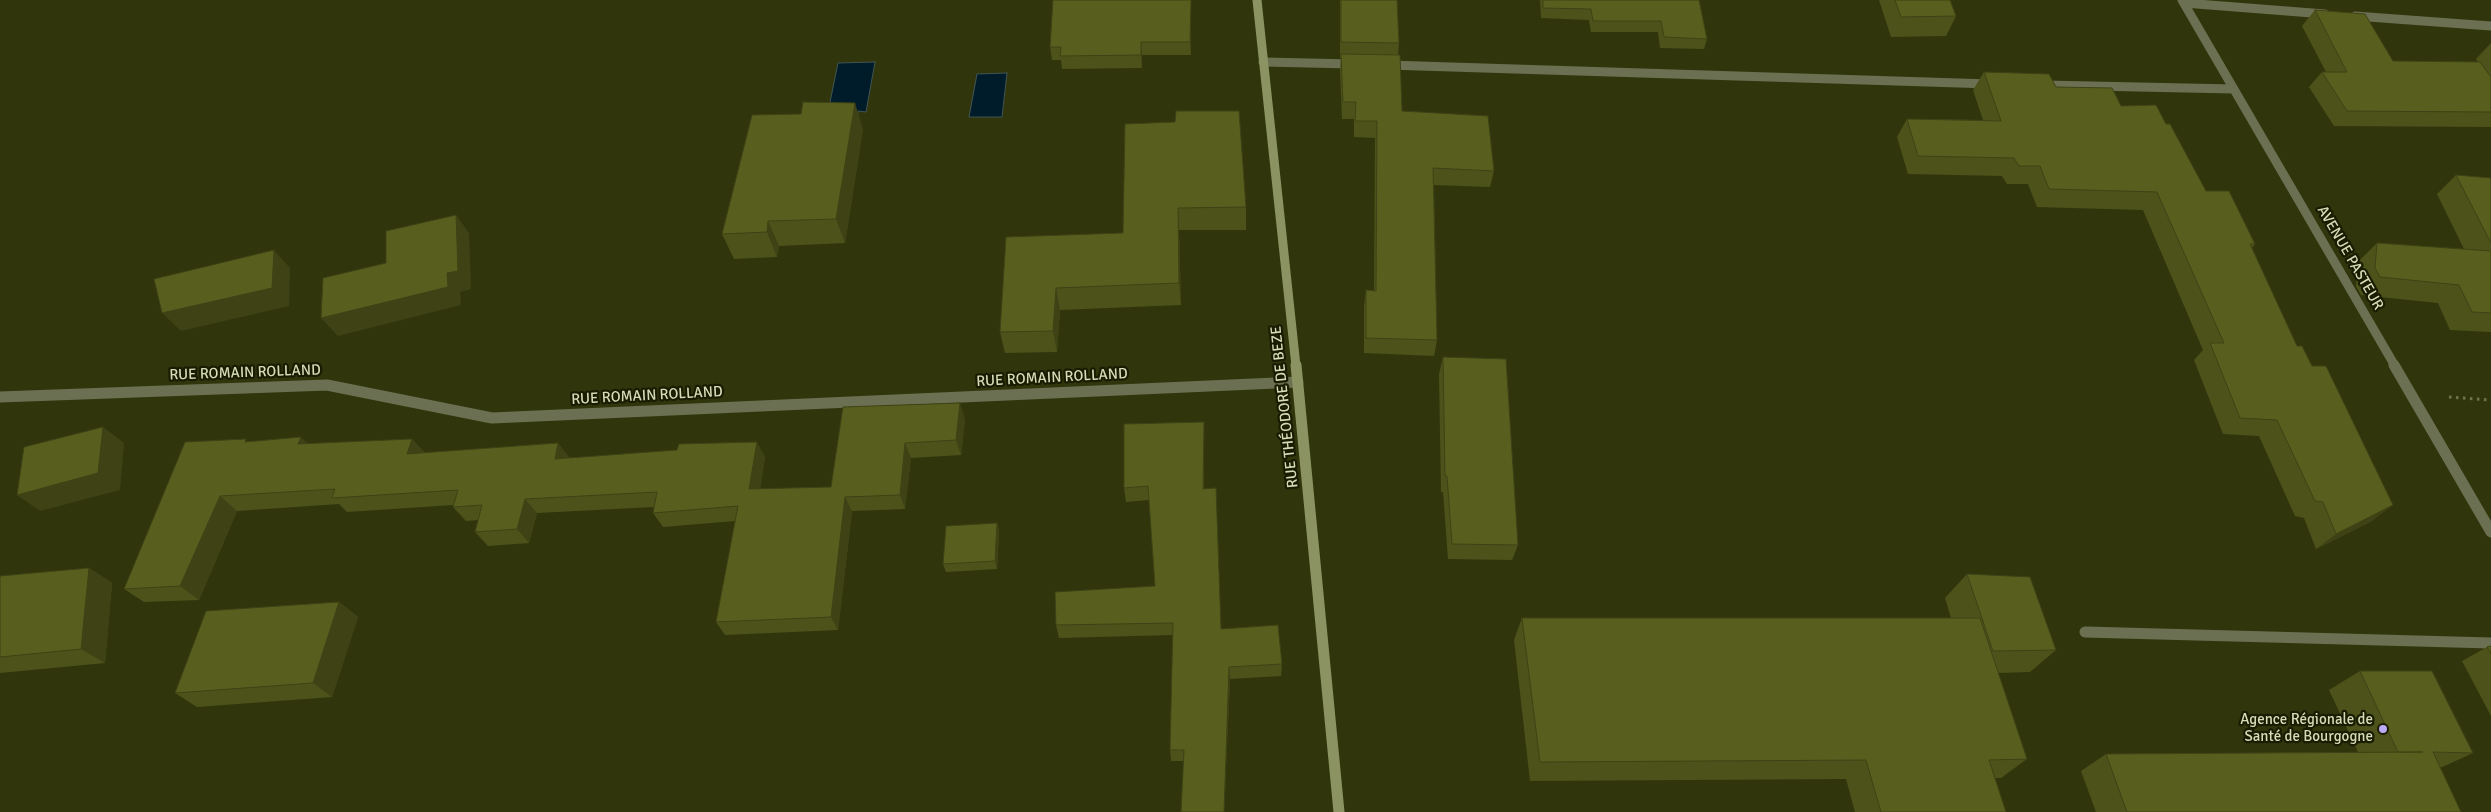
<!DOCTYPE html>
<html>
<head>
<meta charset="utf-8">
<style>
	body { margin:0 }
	canvas { display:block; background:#31350c }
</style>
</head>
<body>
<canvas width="2491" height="812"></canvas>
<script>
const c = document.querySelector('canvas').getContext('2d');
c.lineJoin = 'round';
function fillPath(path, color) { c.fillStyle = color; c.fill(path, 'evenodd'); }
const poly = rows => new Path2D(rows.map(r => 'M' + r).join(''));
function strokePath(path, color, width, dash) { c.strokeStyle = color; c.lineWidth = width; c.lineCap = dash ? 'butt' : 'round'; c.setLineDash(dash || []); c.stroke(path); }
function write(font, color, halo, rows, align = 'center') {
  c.font = font + ' Signika,sans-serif'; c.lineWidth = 4.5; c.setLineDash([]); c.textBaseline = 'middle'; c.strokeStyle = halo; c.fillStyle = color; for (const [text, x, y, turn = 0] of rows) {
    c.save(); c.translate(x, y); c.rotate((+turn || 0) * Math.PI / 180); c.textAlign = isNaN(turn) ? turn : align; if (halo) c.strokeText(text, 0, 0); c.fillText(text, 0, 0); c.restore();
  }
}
const water = poly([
	[875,62,866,112,858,111,858,114,828,112,838,63,875,62],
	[1007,73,1002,117,969,117,977,74,1007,73]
]);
const path = poly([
	[2449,397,2491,400]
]);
const lane = poly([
	[2085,632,2491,643]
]);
const streetFar1 = poly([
	[2182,0,2395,366],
	[2184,3,2325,14],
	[2355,16,2491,26],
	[1263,62,1353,64],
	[1388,65,1991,84],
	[2043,85,2234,89]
]);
const street = poly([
	[2394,365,2491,532],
	[0,397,327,385,492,418,1298,382]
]);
const secondaryFar1 = poly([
	[1257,0,1296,366]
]);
const secondary = poly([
	[1296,365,1339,812]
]);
const wall = poly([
	[1191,0,1191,55,1142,55,1142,68,1062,69,1061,60,1052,60,1050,47],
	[1340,0,1397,0,1399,43,1398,55,1402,111,1494,171,1490,187,1434,185,1437,340,1434,356,1364,353,1364,306,1366,290,1374,291,1375,138,1354,137,1354,119,1342,119,1340,70,1341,58,1340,58],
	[1540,0,1699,0,1707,39,1704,49,1660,48,1658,32,1591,32,1589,20,1541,18],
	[1879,0,1950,0,1956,16,1946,36,1891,37],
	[2315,10,2393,61,2478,62,2476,59,2491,43,2491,127,2334,126,2309,87,2322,72,2326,72,2302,26],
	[1984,72,2056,87,2121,106,2166,124,2206,191,2255,244,2252,248,2372,521,2316,549,2304,518,2295,516,2259,436,2223,434,2194,360,2203,350,2143,210,2037,207,2028,184,2007,184,2002,176,1908,174,1897,137,1907,119,1983,120,1973,90],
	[1175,122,1246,207,1246,230,1179,230,1181,305,1060,310,1057,352,1005,353,1000,332,1123,233],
	[863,129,845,243,779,246,777,257,734,259,722,234],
	[2456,175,2491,178,2491,332,2450,330,2438,303,2361,295,2356,286,2358,262,2377,243,2464,249,2437,194],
	[1443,357,1518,545,1512,560,1448,559,1443,492,1441,492,1439,374],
	[843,407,965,419,961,455,911,458,905,509,852,511,838,630,725,635,716,622,735,521,663,527,653,513,654,507,537,513,529,543,488,546,475,532,478,520,466,521,453,507,453,505,347,512,339,504,237,511,199,600,144,602,124,589,249,441,307,444,412,439,425,453,558,443,569,458,765,457,760,489,831,487],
	[1204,422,1204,489,1221,629,1282,664,1281,676,1230,679,1224,812,1181,812,1184,761,1171,761,1170,750,1173,635,1059,638,1056,625,1155,586,1149,500,1126,502,1124,488],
	[997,523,999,531,997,569,946,572,943,564],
	[89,568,112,583,105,663,0,673,0,576],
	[1967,574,2056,650,2030,672,1998,673,2027,759,2001,778,1995,778,2006,812,1855,812,1846,779,1530,781,1514,640,1522,618,1951,618,1945,598],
	[339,602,358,617,332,697,197,707,175,693],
	[2491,646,2491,716,2462,661,2487,647],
	[2360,671,2473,753,2440,768,2461,812,2096,812,2081,771,2106,754,2358,752,2329,690]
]);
const shadedWall = poly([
	[1191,0,1191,55,1190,42],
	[1141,42,1142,55,1142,68,1141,55],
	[855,103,863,129,845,243,836,219],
	[1178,208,1179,230,1181,305,1179,283],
	[456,215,469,233,471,289,460,292,461,305,338,336,321,318],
	[768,221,779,246,777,257,767,232],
	[274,250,290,268,289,306,181,331,162,313],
	[1056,288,1060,310,1057,352,1053,331],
	[960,403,965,419,961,455,956,440],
	[103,427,124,443,120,490,40,511,17,495],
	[301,437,316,452,298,444],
	[412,439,426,454,407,454],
	[757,442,765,457,758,504,749,489],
	[558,443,570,458,555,459],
	[905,443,911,458,905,509,900,495],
	[220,496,237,511,199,600,180,586],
	[845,497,852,511,838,630,831,617],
	[525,499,537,513,529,543,517,529],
	[2393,505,2372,521,2316,549,2336,534],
	[997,523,999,531,997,569,995,561],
	[89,568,112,583,105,663,81,649],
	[339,602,358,617,332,697,313,683],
	[1229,667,1230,679,1224,812]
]);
const building = poly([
	[1053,0,1191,0,1190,42,1141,42,1141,55,1060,56,1061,47,1050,47,1053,0],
	[1341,0,1397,0,1399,43,1341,42,1341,0],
	[1543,0,1699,0,1707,39,1664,37,1661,21,1593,21,1591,9,1543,8,1543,0],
	[1895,0,1950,0,1956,16,1901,17,1895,0],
	[2315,10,2365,14,2393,61,2480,62,2491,77,2491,112,2347,111,2322,72,2347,72,2315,10],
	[1341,54,1400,55,1402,111,1488,116,1494,171,1433,168,1437,340,1366,338,1366,290,1376,291,1377,121,1355,121,1356,102,1343,102,1341,54],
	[1984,72,2049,74,2056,87,2112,88,2121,106,2156,105,2166,124,2170,124,2206,191,2229,191,2255,244,2250,244,2297,346,2302,346,2312,366,2326,366,2393,505,2336,534,2323,502,2315,501,2277,420,2240,418,2210,343,2224,343,2157,192,2049,189,2040,166,2019,166,2014,158,1918,156,1907,119,2001,121,1984,72],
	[803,102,855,103,836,219,768,221,767,232,722,234,752,115,801,114,803,102],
	[1176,111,1239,111,1246,207,1178,208,1179,283,1056,288,1053,331,1000,332,1006,237,1123,233,1125,124,1175,122,1176,111],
	[2456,175,2491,178,2491,243,2456,175],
	[456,215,458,271,447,273,448,287,321,318,323,278,386,263,386,231,456,215],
	[2377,243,2491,251,2491,313,2472,312,2459,285,2380,277,2375,268,2377,243],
	[274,250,272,288,162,313,154,279,274,250],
	[1443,357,1506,359,1518,545,1452,544,1447,476,1445,476,1443,357],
	[960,403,956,440,905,443,900,495,845,497,831,617,716,622,738,506,653,513,657,492,525,499,517,529,475,532,482,505,453,507,458,490,332,498,335,489,220,496,180,586,124,589,185,442,246,439,245,442,301,437,298,444,412,439,407,454,558,443,555,459,677,450,679,444,757,442,749,489,831,487,843,407,960,403],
	[1204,422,1203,489,1216,488,1221,629,1278,625,1282,664,1229,667,1224,812,1181,812,1184,750,1170,750,1173,623,1056,625,1055,592,1155,586,1148,486,1124,488,1124,424,1204,422],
	[103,427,98,473,17,495,24,447,103,427],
	[997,523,995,561,943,564,946,526,997,523],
	[89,568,81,649,0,657,0,576,89,568],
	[1967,574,2030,577,2056,650,1993,651,1967,574],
	[339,602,313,683,175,693,206,611,339,602],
	[1522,618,1980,618,2027,759,1989,760,2006,812,1881,812,1866,760,1540,762,1522,618],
	[2491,646,2491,654,2487,647,2491,646],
	[2360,671,2432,671,2473,753,2433,752,2461,812,2127,812,2106,754,2423,752,2398,752,2360,671]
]);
const markers = [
	[2383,729,5,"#bcaaf6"]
];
const streetNames = [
	["AVENUE PASTEUR",2350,258,60],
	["RUE ROMAIN ROLLAND",245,373,-2],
	["RUE ROMAIN ROLLAND",1052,378,-3],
	["RUE ROMAIN ROLLAND",647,396,-3],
	["RUE THÉODORE DE BEZE",1285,407,-96]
];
const poiNames = [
	["Agence Régionale de",2373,720],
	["Santé de Bourgogne",2373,737]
];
fillPath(water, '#001b29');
strokePath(water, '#405554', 1);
strokePath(path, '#70744d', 3, [2.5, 4.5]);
strokePath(lane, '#6c7052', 11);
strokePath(streetFar1, '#6c7052', 9);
strokePath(street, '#6c7052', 11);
strokePath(secondaryFar1, '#8c9362', 9);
strokePath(secondary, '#8c9362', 11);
fillPath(wall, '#4c521a');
fillPath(shadedWall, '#3e4215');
fillPath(building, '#585f1e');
strokePath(building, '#3e4215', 1);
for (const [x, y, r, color] of markers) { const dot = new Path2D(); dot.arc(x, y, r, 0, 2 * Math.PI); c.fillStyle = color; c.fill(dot); strokePath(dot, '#191c00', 2); }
write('15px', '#d6dcb7', '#191c00', streetNames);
write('15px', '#d6dcb7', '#191c00', poiNames, 'right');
</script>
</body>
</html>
